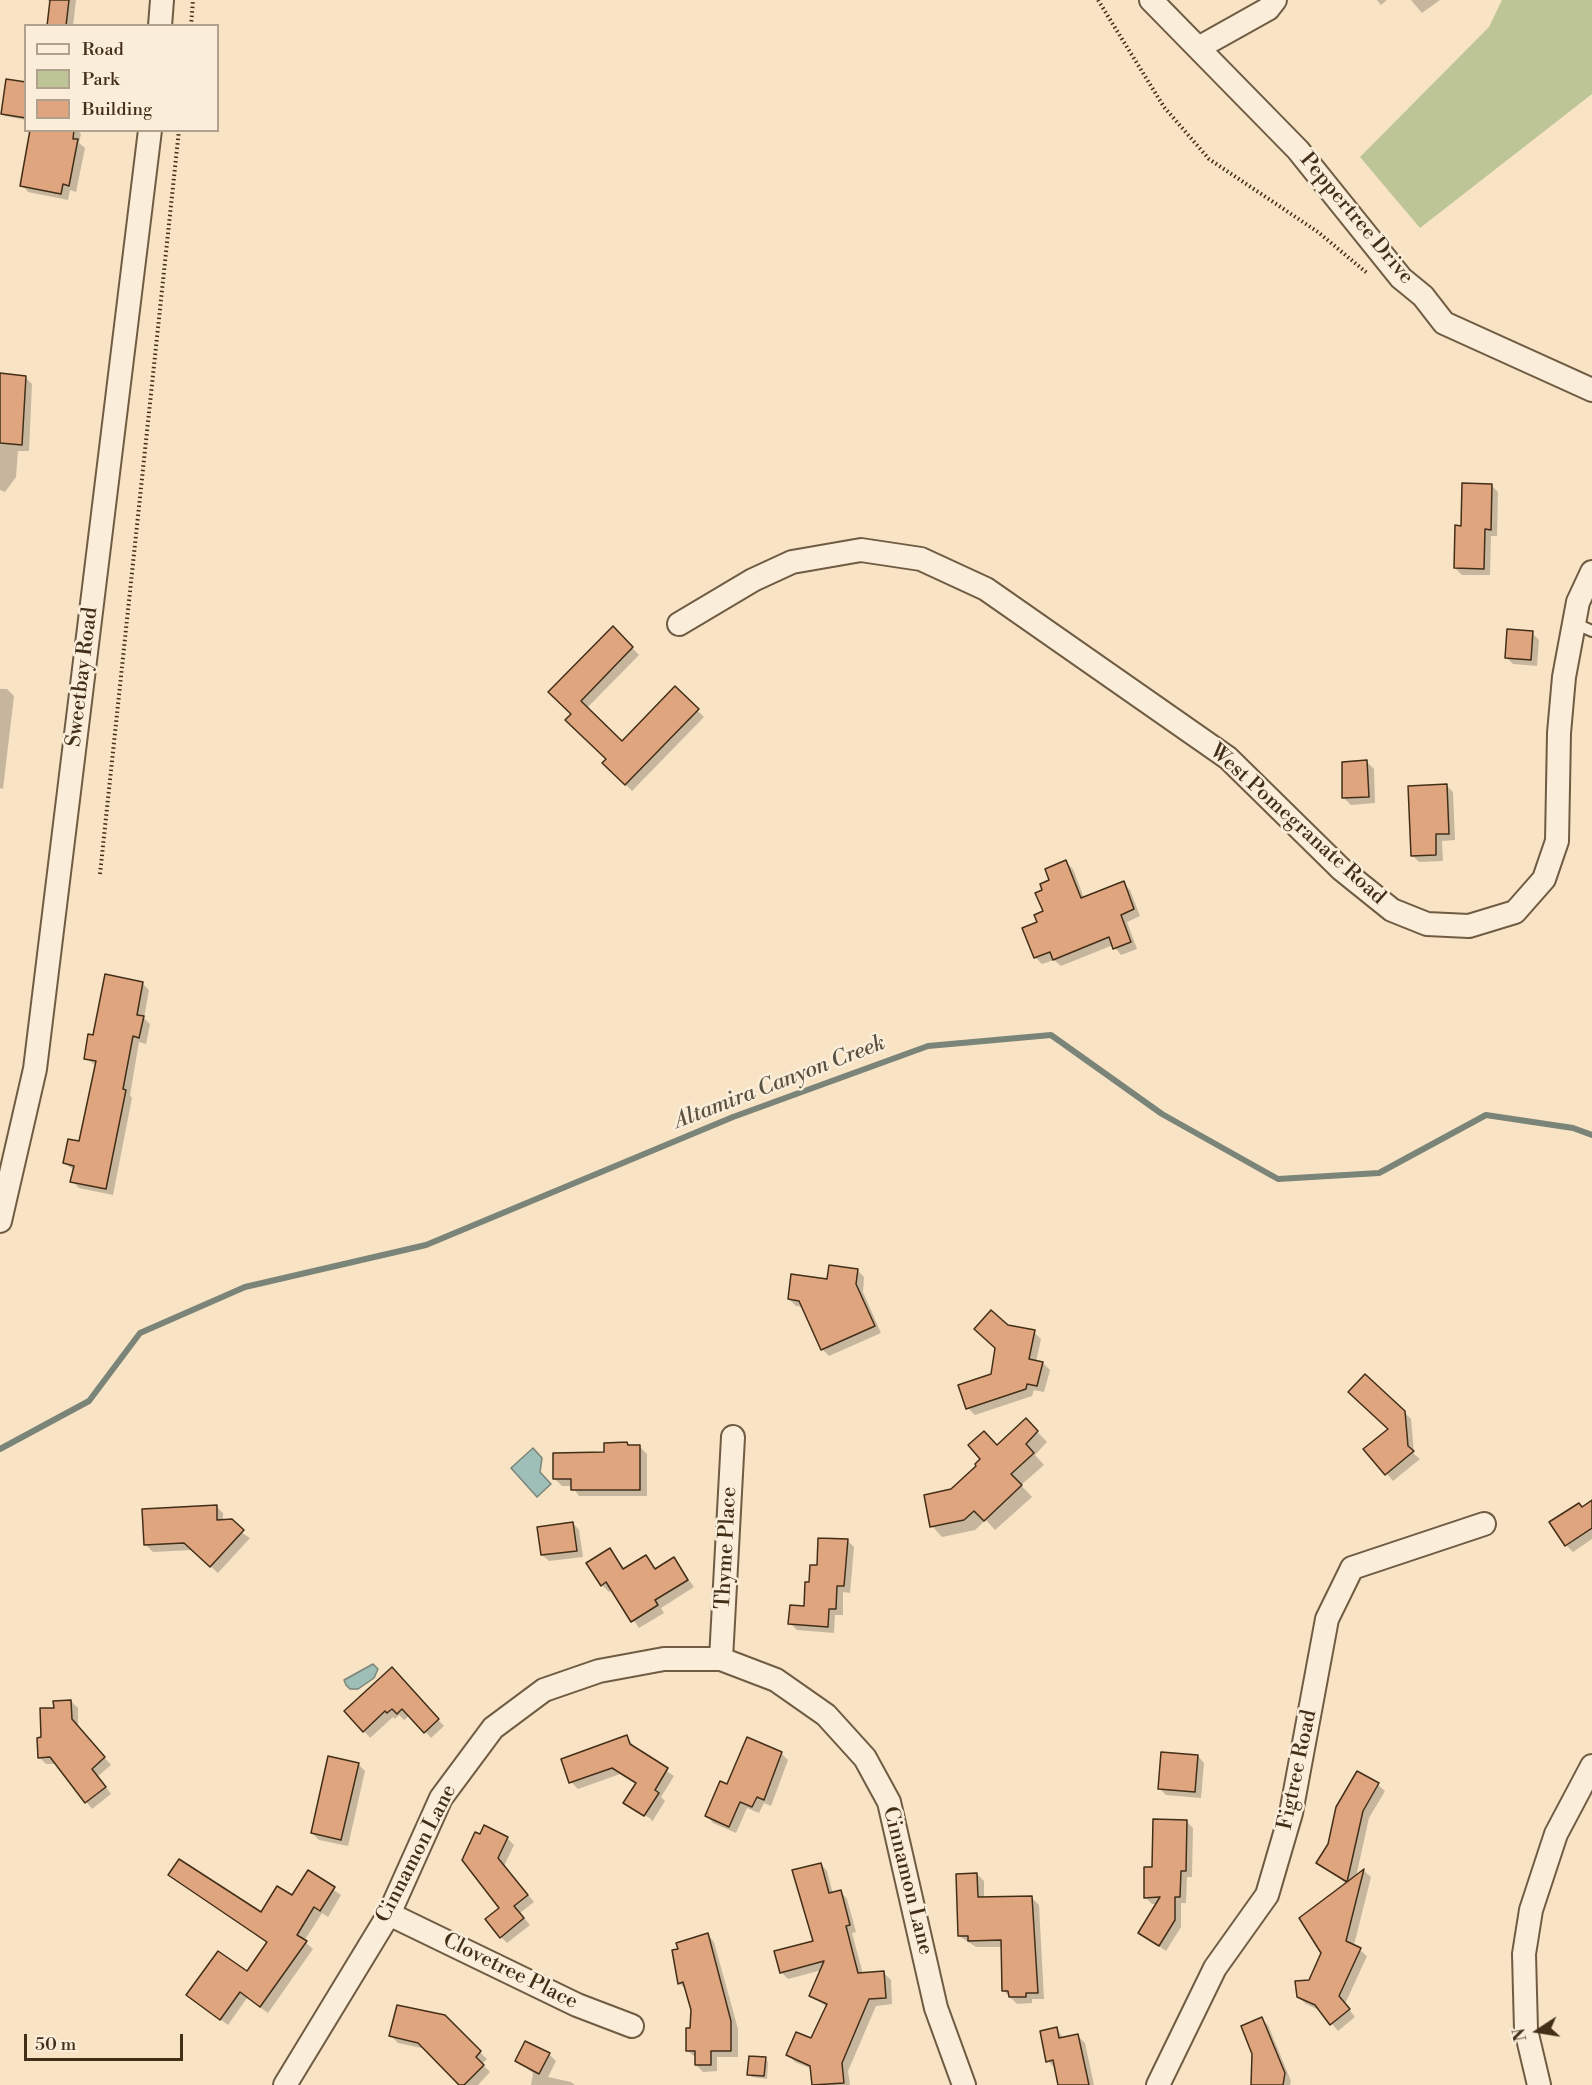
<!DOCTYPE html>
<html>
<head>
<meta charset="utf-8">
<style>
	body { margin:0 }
	#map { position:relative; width:1592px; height:2085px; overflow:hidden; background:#f8e4c5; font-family:"Libre Bodoni",serif }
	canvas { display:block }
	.legend { position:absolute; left:24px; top:24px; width:195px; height:108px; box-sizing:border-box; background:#faedd9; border:2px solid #b1a18c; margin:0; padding:8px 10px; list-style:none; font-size:18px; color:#432e18 }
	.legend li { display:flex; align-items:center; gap:12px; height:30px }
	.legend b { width:30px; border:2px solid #b1a18c }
	.north { position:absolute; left:1508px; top:2001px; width:60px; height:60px; -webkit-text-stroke:4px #faedd9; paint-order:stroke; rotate:258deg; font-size:16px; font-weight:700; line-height:24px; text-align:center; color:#432e18 }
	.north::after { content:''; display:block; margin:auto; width:21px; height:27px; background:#432e18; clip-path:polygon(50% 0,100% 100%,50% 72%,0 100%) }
	.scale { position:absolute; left:24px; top:2034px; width:159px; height:27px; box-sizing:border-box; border:3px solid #432e18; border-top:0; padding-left:8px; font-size:18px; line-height:21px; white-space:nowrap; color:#432e18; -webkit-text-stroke:4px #faedd9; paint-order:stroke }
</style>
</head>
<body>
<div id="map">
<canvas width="1592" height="2085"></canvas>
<ul class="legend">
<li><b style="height:8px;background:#faedd9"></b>Road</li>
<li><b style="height:16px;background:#bdc495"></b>Park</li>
<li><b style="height:16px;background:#dfa57f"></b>Building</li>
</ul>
<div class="north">N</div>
<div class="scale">50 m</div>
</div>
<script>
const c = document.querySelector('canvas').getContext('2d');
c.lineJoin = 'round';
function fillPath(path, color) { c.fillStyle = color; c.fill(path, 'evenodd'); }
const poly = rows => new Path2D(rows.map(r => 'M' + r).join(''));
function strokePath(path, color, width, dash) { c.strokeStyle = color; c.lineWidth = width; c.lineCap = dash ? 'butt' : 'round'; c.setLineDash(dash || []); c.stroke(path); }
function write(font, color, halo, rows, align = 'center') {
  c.font = font + ' "Libre Bodoni",serif'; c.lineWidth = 5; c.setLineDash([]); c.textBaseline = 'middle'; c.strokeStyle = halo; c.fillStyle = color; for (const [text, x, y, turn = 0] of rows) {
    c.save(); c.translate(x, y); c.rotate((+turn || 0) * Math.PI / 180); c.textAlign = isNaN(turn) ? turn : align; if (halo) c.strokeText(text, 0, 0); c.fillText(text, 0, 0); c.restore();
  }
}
const green = poly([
	[1502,0,1592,0,1592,94,1420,228,1360,157,1489,27]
]);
const water = poly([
	[533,1448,542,1458,540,1472,551,1484,537,1497,511,1468,533,1448],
	[373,1664,378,1669,374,1678,358,1689,350,1689,346,1685,344,1680,373,1664]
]);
const shadow = poly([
	[47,0,76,0,73,26,49,26,51,3],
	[1377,0,1387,0,1381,5],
	[1411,0,1440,0,1422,13],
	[26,84,26,120,5,116,2,113],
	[31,130,77,130,81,134,79,143,85,148,76,192,70,190,68,200,28,192,22,185],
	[0,375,25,377,32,384,29,451,18,451,16,477,5,492,0,490],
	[1491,485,1498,492,1497,536,1491,536,1490,575,1462,575,1455,568,1462,527],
	[613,628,639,655,586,709,622,743,675,688,704,717,632,791,604,763,608,759,573,714],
	[1532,633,1539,640,1537,666,1513,664,1506,657],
	[0,689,7,689,14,696,3,789,0,788],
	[1367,762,1374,769,1375,803,1351,805,1344,798],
	[1446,785,1453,792,1455,840,1442,841,1443,861,1419,862,1412,855],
	[1066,862,1073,869,1084,898,1123,883,1130,890,1140,916,1127,922,1137,949,1121,955,1113,945,1061,966,1054,960,1042,964,1036,958,1024,928,1039,923,1045,912,1044,891],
	[142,983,149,990,144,1018,150,1024,146,1044,139,1042,130,1095,132,1098,113,1195,79,1188,72,1181,74,1170,64,1163,81,1143,96,1066,86,1058,95,1037],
	[857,1270,864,1277,863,1292,881,1333,829,1356,822,1349,803,1307,796,1306,789,1299],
	[1007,1326,1034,1332,1041,1339,1036,1362,1043,1363,1050,1370,1044,1392,1034,1390,1032,1396,975,1415,968,1408,993,1375],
	[1404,1412,1411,1419,1414,1454,1420,1459,1393,1481,1366,1449,1390,1430],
	[1026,1420,1047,1442,1035,1455,1044,1465,1021,1485,1032,1497,995,1530,986,1520,975,1530,942,1537,932,1526,952,1491],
	[640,1447,647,1454,647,1496,579,1496,572,1486,562,1486,555,1479,606,1454],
	[1592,1502,1592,1539,1573,1552,1566,1545,1583,1508],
	[216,1506,223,1513,223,1521,250,1538,218,1573,192,1550,153,1552,146,1545],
	[573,1523,579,1530,583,1557,549,1561,542,1555],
	[847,1540,854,1547,850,1593,843,1592,843,1615,835,1615,834,1633,797,1630,790,1623,805,1607,818,1567],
	[610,1550,625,1570,646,1557,657,1570,674,1559,694,1587,661,1608,664,1613,639,1628,612,1589,609,1592,602,1585],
	[398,1676,444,1726,431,1738,410,1715,404,1720,399,1715,395,1719,393,1717,370,1738,364,1731],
	[71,1701,78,1708,78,1727,111,1765,98,1776,111,1794,92,1809,57,1764,46,1764,39,1757,55,1709],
	[627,1736,635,1749,674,1776,661,1797,665,1801,652,1822,651,1819,625,1803,636,1784,620,1774,578,1789,571,1782],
	[781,1753,788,1760,771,1806,764,1803,759,1813,747,1808,736,1833,713,1823,707,1816,727,1786],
	[1198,1756,1204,1763,1201,1798,1166,1795,1159,1788],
	[358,1764,365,1771,348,1846,319,1840,312,1833],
	[1378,1785,1385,1791,1369,1818,1356,1877,1364,1871,1371,1877,1354,1945,1367,1956,1345,2004,1355,2017,1338,2031,1321,2011,1306,2004,1298,1997,1310,1982,1322,1952,1347,1884,1318,1863],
	[1186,1821,1193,1828,1192,1877,1187,1877,1186,1903,1181,1903,1181,1927,1166,1951,1140,1933,1158,1904,1152,1904,1145,1897,1153,1868],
	[507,1838,514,1845,504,1866,534,1902,520,1913,530,1925,507,1943,501,1937,501,1908,464,1860],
	[821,1864,827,1871,833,1894,841,1892,847,1899,856,1932,852,1933,863,1974,884,1973,891,1980,892,2004,876,2006,848,2071,850,2085,813,2085,812,2069,795,2062,788,2055,812,2040,827,2007,811,1996,822,1970,788,1979,781,1972,814,1942],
	[308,1872,341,1895,328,1917,322,1913,304,1941,313,1949,268,2013,247,1998,228,2025,188,1995,247,1973,268,1944,170,1875,261,1914,292,1897],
	[977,1874,984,1881,984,1899,1032,1898,1039,1905,1044,1999,1032,1999,1032,2003,1017,2004,1003,1990,1003,1947,976,1947,959,1936],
	[708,1935,714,1942,738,2029,738,2057,717,2057,717,2071,703,2072,696,2065,696,2058,688,2051,692,2009,687,1990,679,1983],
	[444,2017,487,2059,482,2064,490,2072,478,2085,461,2085,426,2049,398,2043,391,2036],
	[1261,2019,1268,2025,1291,2081,1290,2085,1252,2085],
	[1057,2029,1064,2039,1078,2036,1085,2043,1094,2085,1060,2085,1055,2068,1048,2061],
	[549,2054,556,2061,548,2077,571,2082,575,2085,531,2085,533,2073,519,2062],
	[765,2059,768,2062,767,2079,752,2077,749,2074]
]);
const stream = poly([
	[0,1449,89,1401,140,1333,245,1287,426,1245,733,1117,928,1046,1051,1035,1162,1114,1278,1179,1379,1173,1486,1115,1573,1128,1592,1135]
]);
const building = poly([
	[50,0,69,0,66,26,47,26,50,0],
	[6,79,26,82,26,118,1,114,6,79],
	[30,130,74,130,73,139,78,139,69,186,63,184,61,194,20,186,30,130],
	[0,373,26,376,22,445,0,443,0,373],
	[1462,483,1492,484,1491,530,1485,529,1484,569,1454,568,1455,525,1461,526,1462,483],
	[613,626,633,647,581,701,622,741,675,686,699,709,625,785,602,763,606,759,565,720,571,714,548,692,613,626],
	[1507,629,1533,631,1531,660,1505,658,1507,629],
	[1367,760,1369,797,1342,798,1342,762,1367,760],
	[1447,784,1449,834,1436,834,1436,855,1411,856,1408,786,1447,784],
	[1066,860,1081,898,1124,881,1134,909,1121,915,1131,942,1113,949,1109,937,1053,960,1050,952,1034,958,1022,928,1037,922,1034,915,1043,911,1035,893,1042,890,1040,884,1049,880,1045,869,1066,860],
	[105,974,143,982,137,1015,144,1016,139,1038,133,1036,123,1089,126,1090,106,1189,70,1182,74,1166,63,1163,68,1139,79,1141,96,1061,84,1059,88,1034,93,1035,105,974],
	[829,1265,858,1269,856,1284,875,1326,821,1350,799,1301,788,1299,791,1274,827,1279,829,1265],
	[991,1310,1008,1325,1035,1330,1029,1359,1043,1362,1037,1386,1027,1384,1026,1389,966,1409,958,1385,991,1374,995,1348,974,1329,991,1310],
	[1365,1374,1405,1411,1408,1446,1414,1451,1385,1475,1363,1449,1388,1429,1348,1392,1365,1374],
	[1026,1418,1038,1431,1026,1444,1034,1453,1011,1474,1022,1485,984,1521,974,1511,964,1520,930,1527,924,1495,951,1489,976,1466,975,1464,980,1459,968,1445,984,1431,997,1445,1026,1418],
	[627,1442,628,1445,640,1445,640,1490,571,1490,571,1479,553,1479,553,1453,604,1452,604,1443,627,1442],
	[1592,1500,1592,1528,1565,1546,1549,1522,1579,1503,1582,1507,1592,1500],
	[217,1505,217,1520,232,1519,244,1530,210,1567,184,1543,144,1545,142,1509,217,1505],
	[573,1522,577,1551,541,1555,537,1527,573,1522],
	[818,1538,848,1539,844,1586,837,1586,836,1609,829,1609,828,1627,788,1624,790,1605,804,1606,805,1582,809,1582,810,1565,817,1565,818,1538],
	[610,1548,623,1569,646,1555,655,1569,674,1557,688,1580,655,1600,658,1605,631,1622,606,1582,601,1586,586,1563,610,1548],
	[392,1667,439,1719,424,1733,402,1709,397,1714,392,1709,387,1713,385,1711,363,1732,344,1711,392,1667],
	[71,1700,72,1719,105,1757,92,1769,106,1787,85,1803,50,1757,38,1758,37,1738,41,1737,40,1708,54,1708,53,1701,71,1700],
	[627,1735,630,1744,668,1768,655,1790,659,1793,644,1816,623,1803,636,1783,612,1768,569,1783,561,1759,627,1735],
	[747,1737,782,1752,764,1800,757,1797,752,1807,740,1802,729,1827,705,1816,720,1781,727,1784,747,1737],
	[1161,1752,1198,1755,1195,1792,1158,1789,1161,1752],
	[328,1756,359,1763,341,1840,311,1833,328,1756],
	[1357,1771,1379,1783,1363,1811,1347,1882,1364,1869,1346,1941,1361,1948,1339,1996,1350,2009,1330,2025,1315,2005,1297,1997,1295,1981,1309,1980,1321,1953,1299,1918,1347,1882,1316,1863,1328,1844,1336,1807,1357,1771],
	[1153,1819,1187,1820,1186,1871,1181,1871,1180,1897,1175,1897,1175,1920,1159,1946,1138,1933,1160,1897,1144,1898,1144,1867,1152,1867,1153,1819],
	[484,1825,508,1837,498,1858,528,1895,514,1906,524,1918,500,1938,485,1919,499,1908,462,1860,475,1832,480,1834,484,1825],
	[179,1859,261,1912,277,1886,292,1895,308,1870,335,1887,320,1911,314,1907,297,1935,307,1941,260,2007,240,1992,220,2020,186,1995,218,1951,247,1971,267,1942,168,1875,179,1859],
	[821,1863,829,1893,841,1890,850,1925,846,1926,858,1973,884,1971,886,1998,869,1999,842,2063,844,2083,812,2085,810,2066,786,2055,796,2032,811,2038,827,2004,809,1996,824,1961,780,1973,774,1951,813,1941,792,1870,821,1863],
	[977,1873,978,1897,1032,1896,1038,1993,1026,1993,1026,1997,1009,1997,1008,1991,1002,1991,1001,1940,968,1941,968,1936,958,1936,956,1874,977,1873],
	[708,1933,731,2021,731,2051,711,2051,711,2065,695,2065,695,2051,686,2051,686,2028,690,2028,691,2010,683,1982,678,1984,672,1950,678,1949,676,1943,708,1933],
	[397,2005,445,2015,481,2051,476,2057,484,2065,464,2085,459,2085,418,2043,389,2036,397,2005],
	[1262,2017,1285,2073,1283,2085,1251,2085,1252,2054,1241,2026,1262,2017],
	[1057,2027,1059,2038,1078,2034,1089,2085,1058,2085,1053,2060,1046,2062,1040,2031,1057,2027],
	[525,2041,550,2053,539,2074,515,2061,525,2041],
	[749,2056,766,2057,764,2076,747,2075,749,2056]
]);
const path = poly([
	[1098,0,1164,107,1209,159,1318,232,1367,273],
	[191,26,193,0],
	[100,874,179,130]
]);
const service = poly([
	[1574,623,1592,631]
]);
const minor = poly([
	[1151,0,1298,150,1401,278,1423,296,1444,323,1592,390],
	[160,26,162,0],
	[1200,47,1268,9,1275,0],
	[679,624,753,580,792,562,861,550,921,559,986,589,1228,758,1341,869,1392,910,1427,924,1469,926,1515,912,1544,879,1557,841,1559,733,1564,677,1578,602,1592,572],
	[0,1221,35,1069,150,130],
	[721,1659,733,1437],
	[389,1914,577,2005,632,2026],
	[285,2085,389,1914,441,1798,493,1728,544,1690,599,1671,664,1659,721,1659,776,1680,826,1715,865,1758,889,1802,936,2008,964,2085],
	[1158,2085,1215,1968,1267,1895,1291,1813,1327,1619,1352,1568,1484,1524],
	[1539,2085,1526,2030,1524,1954,1531,1910,1556,1834,1592,1766]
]);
const streetNames = [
	["Peppertree Drive",1356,219,50],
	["Sweetbay Road",83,677,-83],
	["West Pomegranate Road",1297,825,42],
	["Thyme Place",727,1548,-87],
	["Figtree Road",1298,1770,-78],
	["Cinnamon Lane",417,1854,-63],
	["Cinnamon Lane",907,1881,76],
	["Clovetree Place",510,1972,26]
];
const waterNames = [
	["Altamira Canyon Creek",780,1083,-21]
];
fillPath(green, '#bdc495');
fillPath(water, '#9ebeb8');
strokePath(water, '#7a8478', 1.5);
fillPath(shadow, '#0003');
strokePath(stream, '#7a8478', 6);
fillPath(building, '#dfa57f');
strokePath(building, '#432e18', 1.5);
strokePath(service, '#705c43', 14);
strokePath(minor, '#705c43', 26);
strokePath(path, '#432e18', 4, [1.5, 3]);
strokePath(service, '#faedd9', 10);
strokePath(minor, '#faedd9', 22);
write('21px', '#432e18', '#faedd9', streetNames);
write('italic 22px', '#5a5240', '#faedd9', waterNames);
</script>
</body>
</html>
